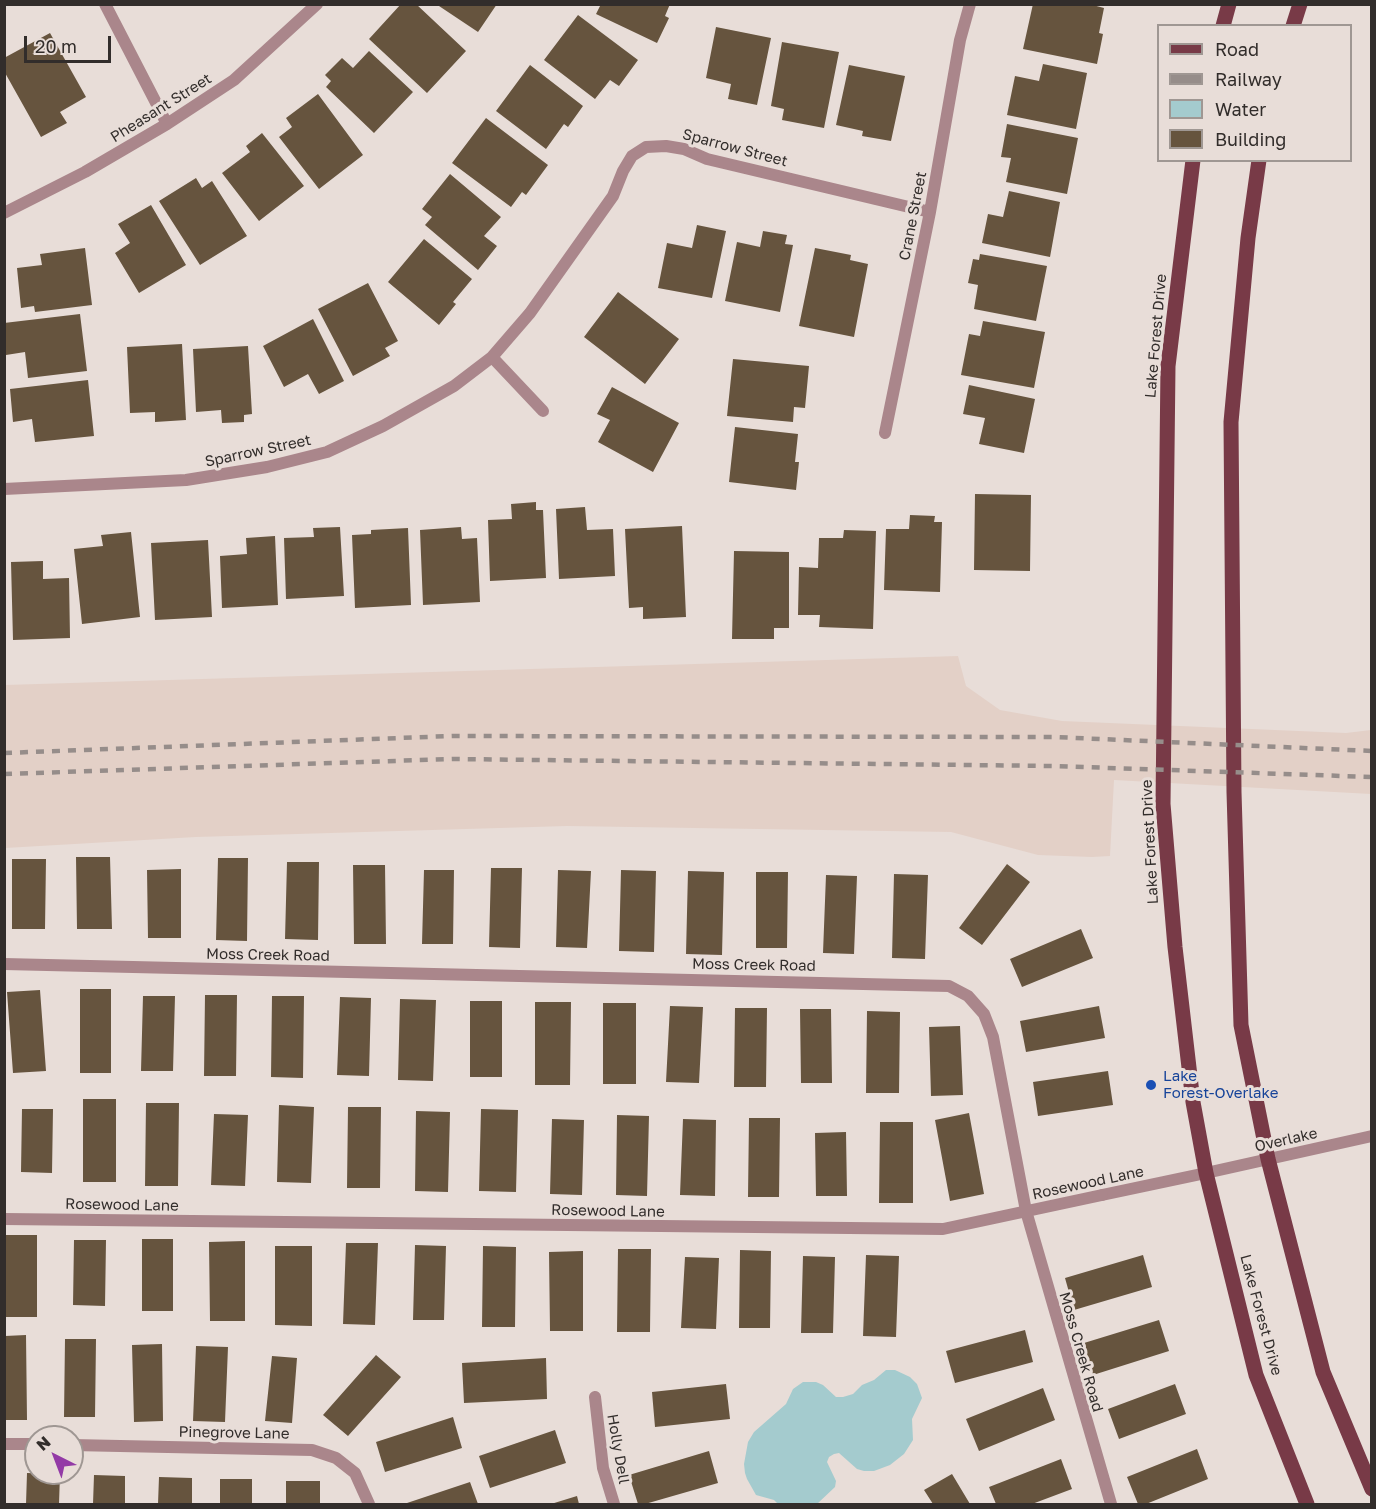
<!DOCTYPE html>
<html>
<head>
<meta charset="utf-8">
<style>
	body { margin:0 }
	#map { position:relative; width:1376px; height:1509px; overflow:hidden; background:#e8ddd8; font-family:"Golos Text",sans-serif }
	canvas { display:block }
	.frame { position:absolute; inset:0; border:6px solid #322d2b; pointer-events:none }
	.legend { position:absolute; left:1157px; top:24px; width:195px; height:138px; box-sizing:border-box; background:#e8ddd8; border:2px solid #9f9793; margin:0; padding:8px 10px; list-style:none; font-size:18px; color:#322d2b }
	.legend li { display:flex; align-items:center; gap:12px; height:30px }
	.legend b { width:30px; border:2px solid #9f9793 }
	.north { position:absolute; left:24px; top:1425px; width:60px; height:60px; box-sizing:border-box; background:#e8ddd8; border:2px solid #9f9793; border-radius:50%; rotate:318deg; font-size:16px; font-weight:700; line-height:24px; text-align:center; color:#322d2b }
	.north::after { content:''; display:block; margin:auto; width:21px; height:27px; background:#933aa6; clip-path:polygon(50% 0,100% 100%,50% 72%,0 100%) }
	.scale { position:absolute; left:24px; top:36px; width:87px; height:27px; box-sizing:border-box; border:3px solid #322d2b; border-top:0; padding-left:8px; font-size:18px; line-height:21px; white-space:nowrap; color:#322d2b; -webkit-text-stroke:4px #e8ddd8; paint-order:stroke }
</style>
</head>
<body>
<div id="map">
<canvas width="1376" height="1509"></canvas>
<div class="frame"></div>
<ul class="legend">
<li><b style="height:8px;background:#783a47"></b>Road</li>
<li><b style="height:8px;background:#968d8a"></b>Railway</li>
<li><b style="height:16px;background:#a4cbce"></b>Water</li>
<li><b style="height:16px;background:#66543e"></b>Building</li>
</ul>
<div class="north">N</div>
<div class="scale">20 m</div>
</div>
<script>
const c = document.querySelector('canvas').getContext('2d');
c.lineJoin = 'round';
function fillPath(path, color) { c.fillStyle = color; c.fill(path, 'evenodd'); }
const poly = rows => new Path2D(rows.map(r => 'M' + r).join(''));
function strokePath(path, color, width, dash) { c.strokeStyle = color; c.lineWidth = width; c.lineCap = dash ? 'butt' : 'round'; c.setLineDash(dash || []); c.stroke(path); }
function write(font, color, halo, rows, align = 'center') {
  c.font = font + ' "Golos Text",sans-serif'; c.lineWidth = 6; c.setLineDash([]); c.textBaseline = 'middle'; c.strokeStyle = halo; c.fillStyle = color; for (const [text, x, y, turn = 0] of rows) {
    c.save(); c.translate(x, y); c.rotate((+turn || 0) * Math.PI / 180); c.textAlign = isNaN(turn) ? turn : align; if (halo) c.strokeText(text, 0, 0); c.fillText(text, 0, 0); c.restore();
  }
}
const built = poly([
	[958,656,966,686,1000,710,1062,721,1346,733,1371,730,1371,794,1114,780,1110,856,1092,857,1038,855,951,832,567,826,196,837,5,848,5,685]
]);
const water = poly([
	[886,1370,895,1370,910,1377,917,1384,922,1398,912,1419,913,1440,904,1454,890,1465,874,1471,864,1471,857,1469,839,1453,834,1454,829,1457,827,1462,836,1481,835,1487,817,1504,778,1504,774,1500,756,1495,747,1479,745,1473,744,1464,748,1442,754,1432,786,1404,793,1389,803,1382,816,1382,823,1385,836,1397,843,1397,853,1394,862,1385,874,1380]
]);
const building = poly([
	[401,4,416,4,466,51,427,93,369,39],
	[436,4,497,4,478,32],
	[601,4,670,4,665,16,669,18,657,43,596,14],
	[1033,4,1089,4,1104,8,1099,33,1103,34,1097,64,1023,49],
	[578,15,638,60,619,86,610,80,595,99,544,60],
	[716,27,771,38,757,105,728,99,731,84,706,78],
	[50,33,86,97,60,112,67,123,41,137,4,71,4,58],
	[782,42,839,52,824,128,782,120,784,109,771,106],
	[369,51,413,92,374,133,326,87,331,81,325,75,342,58,353,68],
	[1043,64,1087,73,1076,129,1007,115,1015,76,1039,81],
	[530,65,583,106,568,127,564,124,546,149,496,111],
	[849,65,905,76,891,141,862,136,863,131,836,125],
	[318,94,363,155,319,189,279,137,292,127,286,118],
	[486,118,548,165,526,195,522,192,511,207,452,163],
	[1007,124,1078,138,1067,194,1006,182,1011,158,1001,157],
	[262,133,304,186,259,221,222,173,250,152,246,146],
	[450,174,501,217,484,236,497,246,478,270,425,225,432,217,422,209],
	[196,178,202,188,212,181,247,236,200,265,159,201],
	[1009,191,1060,202,1050,257,982,243,988,214,1003,217],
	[151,205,186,265,139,293,115,253,130,243,118,224],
	[697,225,726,231,712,298,658,288,667,243,692,248],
	[763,231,787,235,785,244,793,245,780,312,725,301,737,242,760,247],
	[424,239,472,279,453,302,456,304,439,325,388,282],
	[85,248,92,305,35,312,34,306,21,308,17,268,42,265,40,254],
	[815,248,851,255,850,260,868,264,854,337,799,326],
	[980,254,1047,266,1036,321,974,309,978,285,968,283,973,259,979,260],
	[368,283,398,341,385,348,390,356,353,376,318,309],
	[618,292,679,339,645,384,584,337],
	[80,314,87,371,28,378,25,352,6,355,4,323],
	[313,319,344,381,319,394,308,374,284,387,263,346],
	[983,321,1045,332,1034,388,961,375,969,334,980,336],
	[182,344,186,420,155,422,155,412,130,413,127,347],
	[248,346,252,414,244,415,244,422,222,423,221,410,196,412,193,349],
	[733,359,809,366,805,408,794,407,793,422,727,416],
	[88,380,94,436,35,442,32,419,13,422,10,389],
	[969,385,1035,399,1024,453,979,444,985,418,963,414],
	[612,387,679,423,653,472,598,442,610,420,597,414],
	[735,427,798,434,795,462,799,462,796,490,729,482],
	[975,494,1031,495,1030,571,974,570],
	[536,502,536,510,543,510,546,578,490,581,488,520,512,519,511,504],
	[585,507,587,530,613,529,615,576,559,579,556,509],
	[910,515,935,516,934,522,942,522,940,592,884,590,886,529,909,529],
	[682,526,686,617,643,619,643,607,629,608,625,529],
	[340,527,344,596,286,599,284,538,314,537,313,528],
	[461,527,462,539,477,538,480,602,423,605,420,530],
	[408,528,411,605,355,608,352,535,371,534,371,530],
	[844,530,876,531,873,629,819,627,820,615,798,615,799,567,818,568,819,538,843,538],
	[131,532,140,617,82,624,74,549,103,546,101,535],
	[275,536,278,605,222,608,220,556,247,554,246,538],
	[208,540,212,617,155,620,151,543],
	[734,551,789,552,789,628,774,628,774,639,732,639],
	[43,561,43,579,69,578,70,638,13,640,11,562],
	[76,857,110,857,112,929,77,929],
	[218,858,248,858,247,941,216,940],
	[12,859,46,859,45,929,12,929],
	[287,862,319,862,318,940,285,939],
	[1007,864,1030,882,982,945,959,928],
	[353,865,385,865,386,944,354,944],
	[491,868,522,868,520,948,489,947],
	[181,869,181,938,148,938,147,870],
	[424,870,454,870,453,944,422,944],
	[558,870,591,871,587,948,556,947],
	[621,870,656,871,654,952,619,951],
	[688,871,724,872,722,955,686,954],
	[756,872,788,872,787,948,756,948],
	[894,874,928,875,925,959,892,958],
	[826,875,857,876,854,954,823,953],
	[1081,929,1093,958,1022,987,1010,959],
	[80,989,111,989,111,1073,80,1073],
	[40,990,46,1071,13,1073,7,992],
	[205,995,237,995,236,1076,204,1076],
	[143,996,175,996,173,1071,141,1071],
	[272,996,304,996,303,1078,271,1077],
	[340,997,371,998,369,1076,337,1075],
	[400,999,436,1000,433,1081,398,1080],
	[470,1001,502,1001,502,1077,470,1077],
	[535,1002,571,1002,570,1085,535,1085],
	[603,1003,636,1003,636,1084,603,1084],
	[670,1006,703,1007,699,1083,666,1082],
	[1099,1006,1105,1038,1026,1052,1020,1021],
	[735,1008,767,1008,766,1087,734,1087],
	[800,1009,831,1009,832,1083,801,1083],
	[867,1011,900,1012,899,1093,866,1093],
	[960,1026,963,1095,931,1096,929,1027],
	[1108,1071,1113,1105,1038,1116,1033,1082],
	[83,1099,116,1099,116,1182,83,1182],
	[146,1103,179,1103,178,1186,145,1186],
	[279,1105,314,1107,311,1183,277,1182],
	[348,1107,381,1107,380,1188,347,1188],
	[22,1109,53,1109,52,1173,21,1172],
	[481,1109,518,1110,516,1192,479,1191],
	[416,1111,450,1112,448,1192,415,1191],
	[969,1113,984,1194,950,1201,935,1120],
	[214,1114,248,1115,245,1186,211,1185],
	[617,1115,649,1116,647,1196,616,1195],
	[749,1118,780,1118,779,1197,748,1197],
	[552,1119,584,1120,582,1195,550,1194],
	[683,1119,716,1120,715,1196,680,1195],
	[880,1122,913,1122,913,1203,879,1203],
	[846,1132,847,1196,816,1196,815,1133],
	[5,1235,37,1235,37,1317,5,1317],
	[142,1239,173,1239,173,1311,142,1311],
	[74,1240,106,1240,105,1306,73,1305],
	[245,1241,245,1321,210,1321,209,1242],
	[346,1243,378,1243,375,1325,343,1324],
	[415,1245,446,1246,444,1320,413,1320],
	[275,1246,312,1246,312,1326,275,1325],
	[483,1246,516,1247,515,1327,482,1327],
	[618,1249,651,1249,650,1332,617,1332],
	[740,1250,771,1251,770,1328,739,1328],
	[583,1251,583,1331,550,1331,549,1252],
	[866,1255,899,1256,896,1337,863,1336],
	[1143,1255,1152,1287,1074,1310,1065,1278],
	[803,1256,835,1257,833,1333,801,1333],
	[685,1257,719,1258,716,1329,681,1328],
	[1159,1320,1169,1351,1093,1375,1084,1343],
	[1025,1330,1033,1362,955,1383,946,1351],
	[26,1335,27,1420,5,1420,5,1336],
	[65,1339,96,1339,95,1417,64,1417],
	[162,1344,163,1421,134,1422,132,1345],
	[196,1346,228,1347,225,1422,193,1421],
	[376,1355,401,1377,348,1436,323,1415],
	[272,1356,297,1358,292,1423,265,1421],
	[546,1358,547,1399,464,1403,462,1363],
	[726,1384,730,1419,655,1427,652,1392],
	[1175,1384,1186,1414,1119,1439,1108,1409],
	[1043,1388,1055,1420,979,1451,966,1419],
	[453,1417,462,1448,385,1472,376,1442],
	[555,1430,566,1463,490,1488,479,1456],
	[1197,1449,1208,1479,1146,1504,1138,1504,1127,1477],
	[709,1451,718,1483,645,1504,638,1504,629,1475],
	[1061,1459,1072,1489,1032,1504,996,1504,989,1487],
	[27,1473,60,1474,59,1504,26,1504],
	[952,1474,970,1504,933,1504,924,1490],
	[94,1475,125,1476,125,1504,93,1504],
	[159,1477,192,1478,192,1504,158,1504],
	[220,1479,252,1479,252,1504,220,1504],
	[286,1481,320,1481,320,1504,286,1504],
	[470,1482,478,1504,404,1504],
	[577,1496,579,1504,551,1504]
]);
const lane = poly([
	[1102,1195,1206,1173]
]);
const street = poly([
	[105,4,167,124],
	[4,213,85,172,167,124,234,80,317,4],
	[492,357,543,411],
	[885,433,930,212,960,40,970,4],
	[4,489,186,480,267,467,327,452,383,426,454,386,492,357,530,313,613,196,623,171,632,156,646,147,666,146,684,149,707,159,930,212],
	[4,964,949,986,968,996,984,1014,993,1037,1026,1211,1111,1504],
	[1206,1173,1372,1136],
	[4,1219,943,1229,1102,1195],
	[595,1397,603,1468,614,1504],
	[4,1444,36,1444],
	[72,1445,312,1450,336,1458,355,1473,369,1504]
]);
const primary = poly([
	[1223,26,1229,4],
	[1293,26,1300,4],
	[1193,160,1168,366,1163,804,1175,947,1193,1102,1206,1173,1256,1375,1307,1504],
	[1259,160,1248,238,1231,422,1234,792,1241,1025,1268,1159,1323,1372,1372,1489]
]);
const rail = poly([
	[4,753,452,736,1054,737,1372,751],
	[4,774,452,759,1053,766,1372,777]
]);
const markers = [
	[1151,1085,6,"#1a4fb4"]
];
const streetNames = [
	["Pheasant Street",161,108,-32],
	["Sparrow Street",735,148,15],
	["Crane Street",913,216,-79],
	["Lake Forest Drive",1156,336,-85],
	["Sparrow Street",258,451,-12],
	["Lake Forest Drive",1150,842,-93],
	["Moss Creek Road",268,955,1],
	["Moss Creek Road",754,965,1],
	["Overlake",1286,1140,-13],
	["Rosewood Lane",1088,1183,-12],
	["Rosewood Lane",122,1205,1],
	["Rosewood Lane",608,1211,1],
	["Lake Forest Drive",1261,1315,75],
	["Moss Creek Road",1081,1352,74],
	["Pinegrove Lane",234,1433,1],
	["Holly Dell",618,1449,80]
];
const transitNames = [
	["Lake",1163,1076],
	["Forest-Overlake",1163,1093]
];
fillPath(built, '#e3d0c7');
fillPath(water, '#a4cbce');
fillPath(building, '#66543e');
strokePath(lane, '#aa868b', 12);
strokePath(street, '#aa868b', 12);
strokePath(primary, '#783a47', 15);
strokePath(rail, '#968d8a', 4.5, [8, 8]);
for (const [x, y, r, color] of markers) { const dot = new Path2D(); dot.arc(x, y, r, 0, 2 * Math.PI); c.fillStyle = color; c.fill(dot); strokePath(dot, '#e8ddd8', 2); }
write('15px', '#322d2b', '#e8ddd8', streetNames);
write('15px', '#164399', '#e8ddd8', transitNames, 'left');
</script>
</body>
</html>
